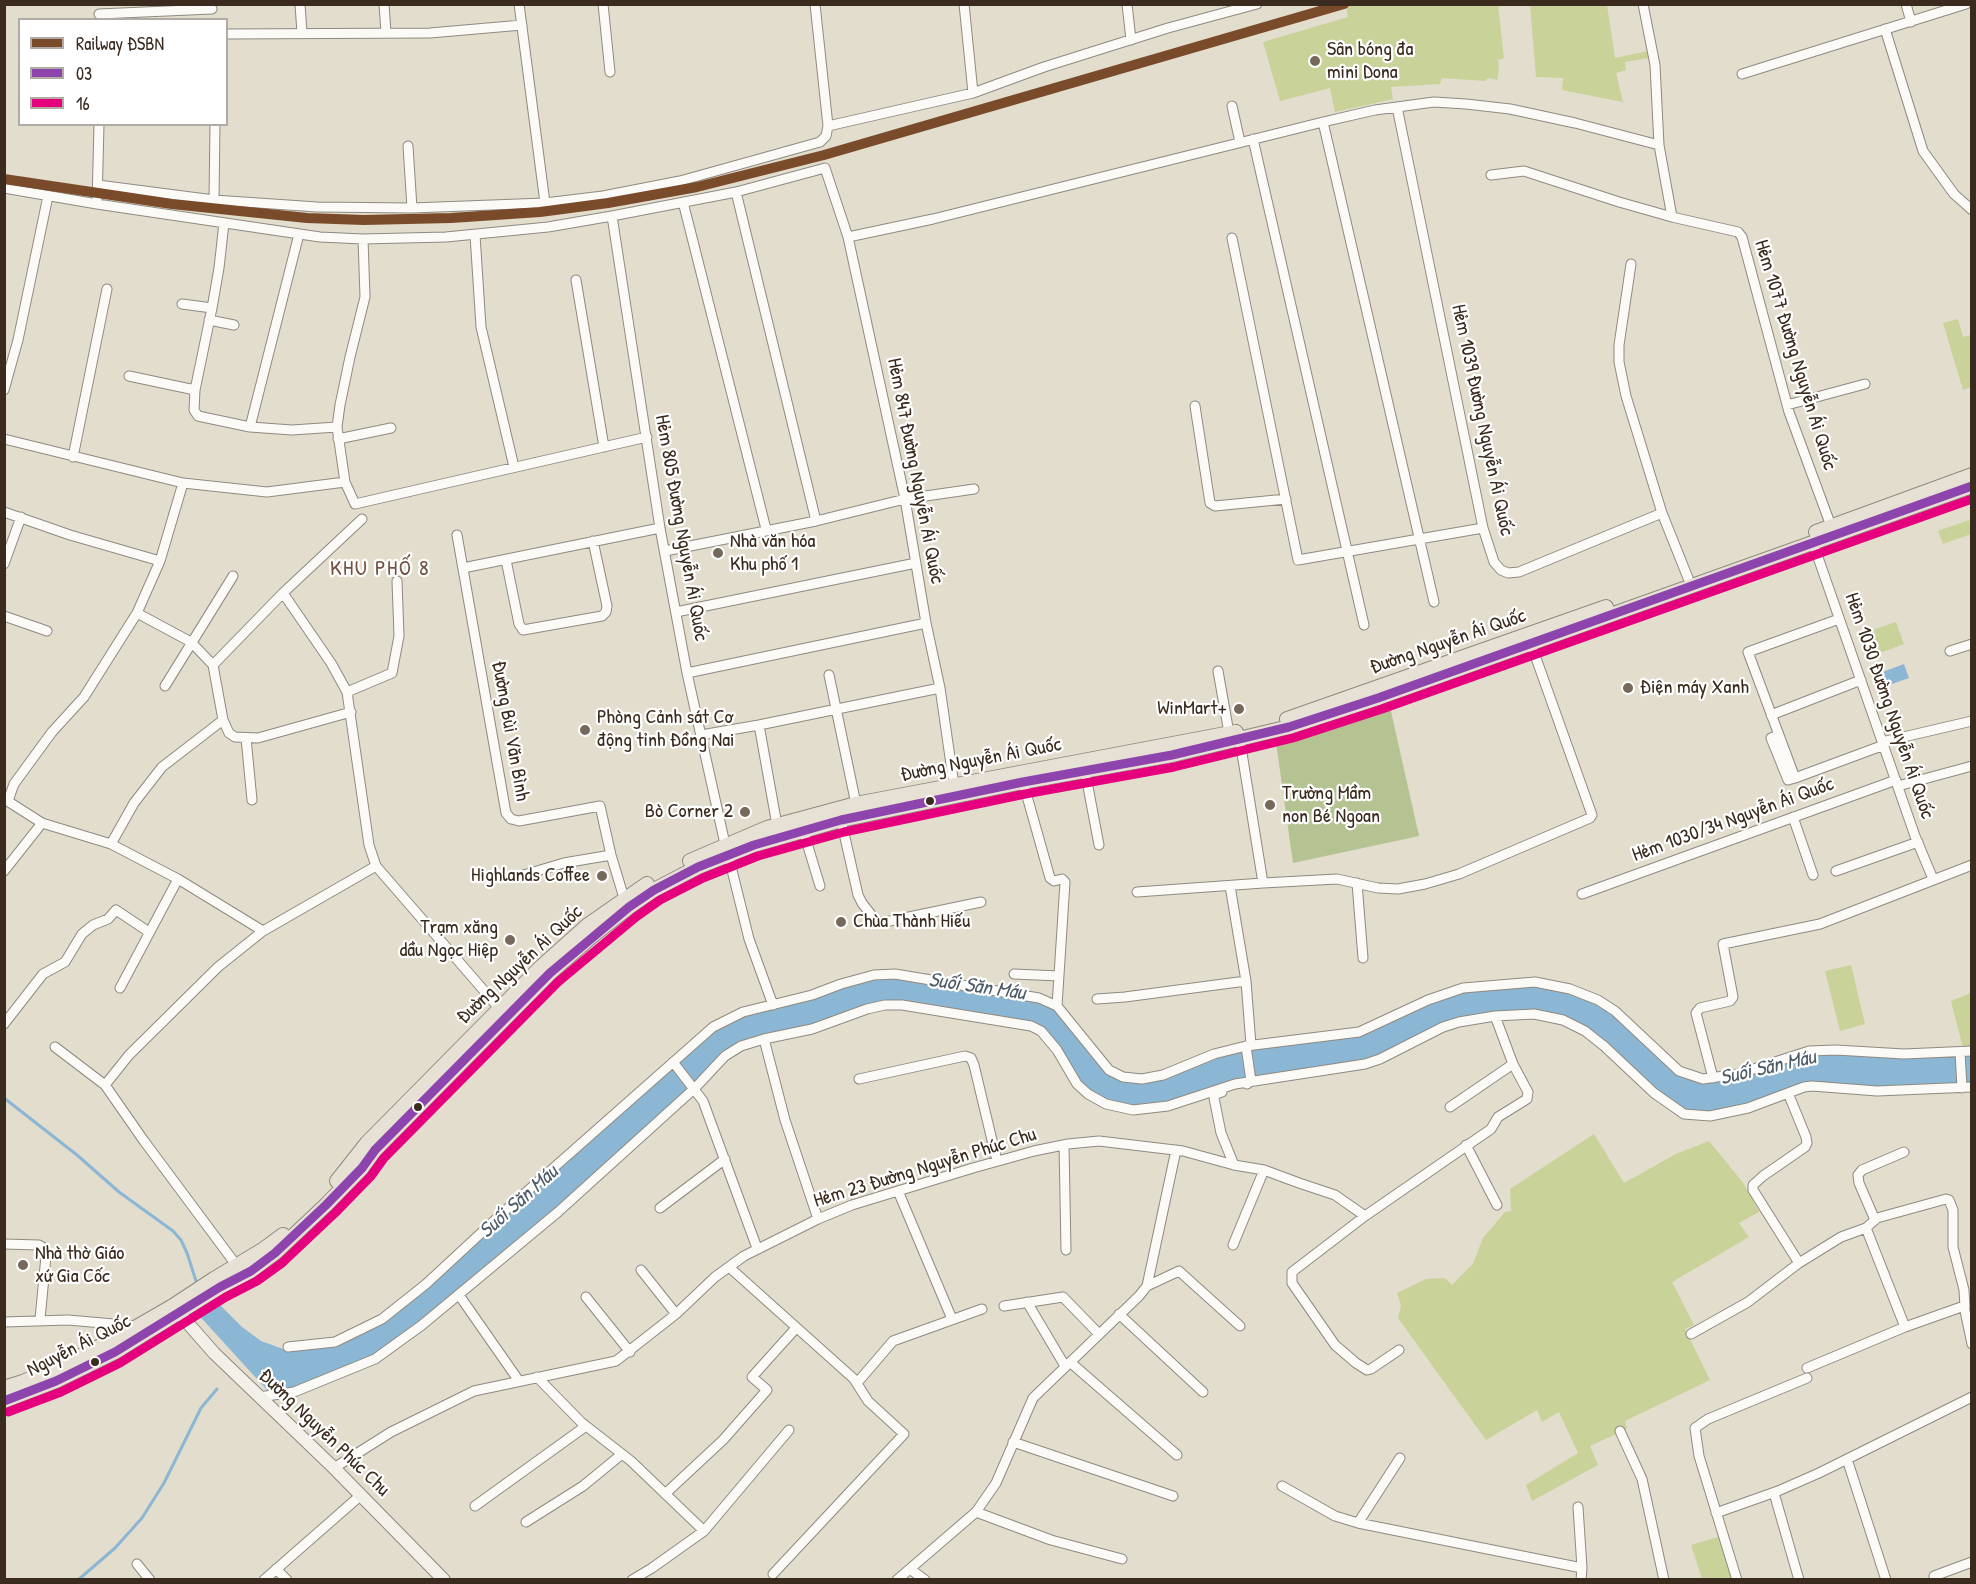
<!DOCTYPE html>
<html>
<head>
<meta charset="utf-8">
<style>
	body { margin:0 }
	#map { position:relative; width:1976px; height:1584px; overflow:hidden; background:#e2ddcc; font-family:"Patrick Hand",sans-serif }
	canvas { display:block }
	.frame { position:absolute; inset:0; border:6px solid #3b2a1e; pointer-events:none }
	.legend { position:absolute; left:18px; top:18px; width:210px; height:108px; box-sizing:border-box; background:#fff; border:2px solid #b1aaa5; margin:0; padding:8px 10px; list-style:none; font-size:18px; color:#3b2a1e }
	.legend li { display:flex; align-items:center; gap:12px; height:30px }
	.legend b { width:30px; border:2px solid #b1aaa5 }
</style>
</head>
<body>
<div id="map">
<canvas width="1976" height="1584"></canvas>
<div class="frame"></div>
<ul class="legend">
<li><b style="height:8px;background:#7a4b2a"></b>Railway ĐSBN</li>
<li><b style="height:8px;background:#8e44ad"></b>03</li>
<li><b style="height:8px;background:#e5007d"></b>16</li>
</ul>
</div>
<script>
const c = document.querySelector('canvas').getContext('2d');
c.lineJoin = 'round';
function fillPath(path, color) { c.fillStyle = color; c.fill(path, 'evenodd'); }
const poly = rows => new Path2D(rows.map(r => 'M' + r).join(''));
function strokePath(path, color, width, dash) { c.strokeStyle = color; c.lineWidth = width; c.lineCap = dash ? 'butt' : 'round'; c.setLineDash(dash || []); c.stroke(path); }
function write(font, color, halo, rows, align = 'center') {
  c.font = font + ' "Patrick Hand",sans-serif'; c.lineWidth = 4.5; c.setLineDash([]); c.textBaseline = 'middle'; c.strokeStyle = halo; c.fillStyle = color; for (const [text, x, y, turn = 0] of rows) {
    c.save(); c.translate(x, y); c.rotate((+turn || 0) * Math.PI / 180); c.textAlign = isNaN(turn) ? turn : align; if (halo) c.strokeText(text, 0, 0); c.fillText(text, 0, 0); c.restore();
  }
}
const green = poly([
	[1346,5,1498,5,1504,58,1498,60,1499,70,1497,80,1488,78,1485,81,1442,78,1440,84,1391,87,1393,99,1335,112,1330,88,1280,101,1263,42,1348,17],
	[1530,5,1607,5,1615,58,1648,51,1649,58,1625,62,1626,70,1616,73,1623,102,1562,90,1563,78,1536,77],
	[1958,319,1963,337,1971,335,1971,387,1963,390,1943,323],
	[1969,520,1971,534,1943,544,1938,531],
	[1896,622,1904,644,1869,657,1861,634],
	[1851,965,1865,1024,1840,1031,1825,971],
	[1971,993,1971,1048,1963,1048,1951,1001],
	[1594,1134,1624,1183,1676,1154,1709,1141,1744,1184,1759,1212,1739,1223,1749,1237,1672,1282,1694,1325,1685,1329,1710,1380,1625,1421,1627,1429,1590,1446,1598,1465,1532,1501,1526,1485,1578,1453,1559,1412,1542,1422,1537,1410,1486,1440,1398,1318,1401,1306,1397,1293,1426,1279,1445,1278,1452,1285,1473,1264,1483,1238,1505,1212,1511,1211,1510,1189],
	[1721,1536,1734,1579,1702,1579,1691,1545]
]);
const forest = poly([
	[1390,707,1419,836,1293,863,1276,742]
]);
const water = poly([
	[1904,664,1909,678,1886,686,1880,673],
	[895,978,1037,1001,1055,1010,1107,1074,1141,1082,1216,1057,1251,1049,1343,1038,1429,1003,1463,992,1535,986,1569,992,1596,1003,1613,1014,1642,1041,1702,1083,1810,1055,1837,1054,1971,1055,1971,1084,1880,1087,1814,1083,1748,1104,1711,1112,1686,1111,1656,1090,1565,1017,1494,1012,1363,1061,1168,1102,1133,1106,1107,1100,1090,1091,1080,1082,1044,1028,900,1001,793,1030,763,1035,740,1042,554,1211,420,1322,373,1355,293,1388,268,1391,194,1310,182,1294,197,1282,242,1327,261,1341,286,1350,336,1346,384,1322,715,1030,744,1016,874,979]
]);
const stream = poly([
	[4,1098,77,1155,119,1192,173,1231,181,1240,187,1253,197,1284],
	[78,1580,115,1548,142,1518,164,1483,201,1408,217,1389]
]);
const street = poly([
	[300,4,302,33],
	[384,4,386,33],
	[519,4,545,203],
	[603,4,610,72],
	[964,4,973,93],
	[1127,4,1131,40],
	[1643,4,1655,65,1659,145,1672,217],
	[1906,4,1911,22],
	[99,14,212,9],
	[1885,29,1923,151,1954,194,1972,210],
	[226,34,430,33,522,25],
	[1742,74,1966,4],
	[1232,106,1240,142],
	[1397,107,1483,528,1494,562,1501,570,1508,573,1519,572,1662,513,1688,578],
	[1323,122,1434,602],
	[828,126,973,93,1044,67,1168,28,1257,4],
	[1253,139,1364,625],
	[408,146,412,208],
	[1491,175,1524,171,1619,202,1672,217,1738,232,1742,237,1789,412,1831,526],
	[98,185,214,200,317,207,412,208,545,203,603,196,680,181,820,142,826,136,828,126,815,4],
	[4,188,97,204,320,237,363,239,446,237,548,227,612,216,736,192,825,168,848,237,905,499,926,623,940,688,954,785],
	[736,192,816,521],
	[214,200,215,124],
	[683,202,766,529],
	[97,204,99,124],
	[612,216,660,528,687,673,725,844],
	[475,235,481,327,514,467],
	[848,237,933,219,1323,122,1375,110,1434,102,1466,104,1510,109,1575,123,1659,145],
	[1232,238,1298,560,1483,528],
	[363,239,365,297,350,357,340,405,337,427,345,482,355,504,647,437],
	[1631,264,1619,345,1619,362,1626,396,1662,513],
	[576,280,604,447],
	[182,304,212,308,195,390],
	[212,308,219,268,224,223],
	[209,320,234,325],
	[129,376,195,390,194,410,198,416,250,427,292,430,337,427],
	[4,390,18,340,48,196],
	[1787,405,1865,384],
	[1195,406,1210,503,1215,506,1286,499],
	[250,427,299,234],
	[4,439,183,483,267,492,345,482],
	[338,439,391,428],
	[73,457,107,289],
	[183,483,160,561,137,613,84,697,52,732,14,784,9,798,9,802,42,823,111,844,178,879,263,931],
	[4,512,70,535,160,561],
	[457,535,506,813,511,819,519,821,600,806,611,855,624,898],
	[1813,543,1915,836,1933,879],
	[665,551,816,521,905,499,974,489],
	[506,560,519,624,523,630,602,616,606,612,607,606,593,541],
	[4,564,21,517],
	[463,568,660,528],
	[283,593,331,663,347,692,369,845,376,866,499,1008],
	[676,612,916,563],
	[137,613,191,642,213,665],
	[4,616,47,631],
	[1839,619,1748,652,1795,778,1884,745],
	[1950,651,1972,644],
	[1218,671,1229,733],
	[687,673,926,623],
	[829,675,856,804],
	[165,686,233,576],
	[347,692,392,673,399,636,397,581],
	[351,712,258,738,235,737,229,733,223,720,213,665,283,593,362,519],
	[1771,715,1861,680],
	[759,725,777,825],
	[701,735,759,725,940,688],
	[1779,735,1771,738,1788,780,1795,778],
	[246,738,252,800],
	[1240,741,1263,883,1337,879,1378,888,1398,889,1425,884,1459,874,1590,818,1592,815,1531,644],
	[1882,742,1972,721],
	[1085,771,1099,845],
	[1023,782,1050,878,1054,881,1062,879,1065,882,1057,1006],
	[1898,786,1972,766],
	[1793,817,1813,875],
	[841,820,858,895,862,903,876,921,885,922,981,902],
	[803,830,820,886],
	[111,844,134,803,162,767,223,720],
	[728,854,749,939,773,1005],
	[4,871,42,823],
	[1836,871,1918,842],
	[520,876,564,863,611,855],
	[1357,883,1363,958],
	[1230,886,1246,981,1251,1045],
	[1137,892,1263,883],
	[1582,894,1896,780],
	[1014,974,1059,976],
	[120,988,178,879],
	[1097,999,1125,997,1246,981],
	[4,1024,43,974,65,962,82,934,93,925,108,919,116,910,149,932],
	[764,1039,785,1120,818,1219],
	[1246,1046,1251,1081,1247,1084],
	[55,1047,105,1085,144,1141,237,1266],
	[1960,1052,1962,1088],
	[673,1062,703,1101,757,1248],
	[1713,1078,1696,1013,1700,1008,1730,1001,1733,997,1723,944,1820,924,1972,865],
	[859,1079,965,1056,971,1058,974,1065,997,1161],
	[105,1085,129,1055,218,967,263,931,376,866],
	[1222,1092,1216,1094,1214,1098,1221,1133,1234,1165],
	[1788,1093,1806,1137,1807,1143,1805,1147,1763,1176,1753,1185,1753,1190,1799,1263],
	[1450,1107,1513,1064],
	[1064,1145,1066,1250],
	[1466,1145,1497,1205],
	[898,1191,952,1319],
	[660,1208,725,1159],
	[1875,1220,1859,1183,1858,1175,1862,1170,1904,1152],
	[1866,1228,1877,1218,1946,1199,1949,1200,1953,1210,1953,1247,1964,1290,1965,1307],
	[4,1244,39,1245,44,1248,46,1256,40,1319],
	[1233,1245,1264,1170],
	[729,1267,854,1379,868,1401,904,1434,773,1574],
	[641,1270,676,1314],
	[1147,1286,1179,1271,1240,1326],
	[459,1295,519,1381],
	[586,1297,630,1352],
	[1027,1302,1065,1366],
	[1004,1306,1063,1297,1099,1334],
	[1119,1314,1203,1392],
	[4,1322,68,1320,137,1326],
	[1691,1334,1748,1302,1799,1263,1841,1237,1866,1228,1905,1327],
	[288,1347,335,1342,382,1319,426,1284,507,1209,713,1027,743,1012,812,995,841,984,874,975,895,974,1039,998,1057,1006,1109,1070,1123,1077,1142,1079,1163,1075,1214,1054,1246,1046,1359,1032,1428,1000,1463,988,1535,982,1570,989,1598,1000,1615,1011,1679,1071,1703,1079,1738,1074,1809,1051,1836,1050,1904,1054,1972,1051],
	[1399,1350,1371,1369,1367,1370,1356,1363,1335,1345,1292,1283,1292,1272,1365,1216,1491,1129,1498,1117,1527,1099,1528,1092,1513,1064,1495,1016],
	[1070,1362,1177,1455],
	[1807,1368,1905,1327,1964,1306,1972,1344],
	[537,1377,581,1422,631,1461,704,1531],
	[857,1383,893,1341,982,1309],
	[259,1397,294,1392,375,1359,422,1325,558,1212,695,1088,725,1056,741,1046,764,1039,812,1029,867,1009,885,1005,902,1005,1031,1026,1041,1031,1057,1050,1077,1084,1088,1094,1106,1104,1133,1110,1168,1106,1235,1084,1365,1064,1380,1059,1443,1027,1459,1022,1495,1016,1534,1014,1563,1020,1585,1031,1604,1046,1654,1093,1684,1114,1710,1116,1748,1108,1804,1087,1812,1086,1877,1091,1972,1087],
	[1620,1431,1642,1479,1664,1580],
	[1013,1442,1173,1496],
	[1847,1459,1886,1580],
	[334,1468,391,1432,474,1391,616,1361,676,1314,715,1277,744,1256,818,1219,852,1205,973,1168,1034,1151,1068,1144,1099,1141,1183,1151,1234,1165,1264,1170,1299,1183,1335,1195,1365,1216],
	[1282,1486,1335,1516,1358,1523,1582,1568,1581,1580],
	[1774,1493,1799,1580],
	[665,1494,723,1440,767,1390,752,1377,796,1328],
	[475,1506,586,1426],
	[1578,1507,1582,1568],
	[976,1512,1051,1540,1122,1559],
	[1716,1513,1778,1491,1819,1473,1972,1397],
	[526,1522,583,1486,622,1454],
	[1358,1523,1400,1458],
	[137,1564,150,1580],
	[276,1569,287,1580],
	[910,1569,925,1580],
	[1934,1576,1972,1562],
	[264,1580,361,1495],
	[632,1580,652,1568,704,1531,789,1430],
	[897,1580,976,1512,996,1483,1033,1398,1139,1296,1147,1286,1176,1150],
	[1737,1580,1699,1456,1695,1428,1708,1419,1807,1378]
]);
const secondary = poly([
	[179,1313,214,1353,334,1468,444,1580]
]);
const primary = poly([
	[1816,532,1972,475],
	[1287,719,1606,607],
	[690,861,767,828,856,804,1236,732],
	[337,1181,367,1143,541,967,588,925,647,884],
	[4,1388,23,1382,62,1365,121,1336,173,1306,214,1279,264,1249,283,1235],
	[4,1401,56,1381,115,1352,220,1287,251,1271,275,1253,326,1205,362,1168,375,1150,550,973,592,936,629,907,654,890,698,867,754,845,841,820,1023,782,1172,755,1289,727,1378,698,1972,486]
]);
const bus1 = poly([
	[4,1401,56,1381,115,1352,220,1287,251,1271,275,1253,326,1205,362,1168,375,1150,550,973,629,907,654,890,698,867,754,845,841,820,1023,782,1172,755,1289,727,1378,698,1972,486]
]);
const bus2 = poly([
	[8,1412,61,1392,120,1363,226,1297,257,1281,282,1263,335,1213,371,1176,384,1158,558,982,636,917,660,900,703,878,758,856,844,832,1025,794,1174,767,1293,738,1382,709,1972,499]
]);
const rail1 = poly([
	[4,179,172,204,307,218,364,220,451,218,540,212,608,203,697,187,824,155,1344,4]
]);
const markers = [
	[1315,61,6,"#75695b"],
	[718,553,6,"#75695b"],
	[1628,688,6,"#75695b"],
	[1239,709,6,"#75695b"],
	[585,730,6,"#75695b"],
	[930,801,5,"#3b2a1e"],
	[1270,805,6,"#75695b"],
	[745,812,6,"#75695b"],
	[602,876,6,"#75695b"],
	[841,922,6,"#75695b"],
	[510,940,6,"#75695b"],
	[418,1107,5,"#3b2a1e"],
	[23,1265,6,"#75695b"],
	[95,1362,5,"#3b2a1e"]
];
const poiNames = [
	["Sân bóng đa",1327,50],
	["mini Dona",1327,73],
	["Nhà văn hóa",730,542],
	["Khu phố 1",730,565],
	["Điện máy Xanh",1640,688],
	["WinMart+",1227,709,"right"],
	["Phòng Cảnh sát Cơ",597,718],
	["động tỉnh Đồng Nai",597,741],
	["Trường Mầm",1282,794],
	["non Bé Ngoan",1282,817],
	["Bò Corner 2",733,812,"right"],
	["Highlands Coffee",590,876,"right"],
	["Chùa Thành Hiếu",853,922],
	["Trạm xăng",498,928,"right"],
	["dầu Ngọc Hiệp",498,951,"right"],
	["Nhà thờ Giáo",35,1254],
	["xứ Gia Cốc",35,1277]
];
const streetNames = [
	["Hẻm 1077 Đường Nguyễn Ái Quốc",1795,355,73],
	["Hẻm 1039 Đường Nguyễn Ái Quốc",1482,420,78],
	["Hẻm 847 Đường Nguyễn Ái Quốc",915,471,79],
	["Hẻm 805 Đường Nguyễn Ái Quốc",681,528,80],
	["Đường Nguyễn Ái Quốc",1448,642,-19],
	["Hẻm 1030 Đường Nguyễn Ái Quốc",1889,706,71],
	["Đường Bùi Văn Bình",510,731,80],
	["Đường Nguyễn Ái Quốc",981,760,-11],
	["Hẻm 1030/34 Nguyễn Ái Quốc",1733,820,-20],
	["Đường Nguyễn Ái Quốc",520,965,-43],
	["Hẻm 23 Đường Nguyễn Phúc Chu",925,1168,-17],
	["Nguyễn Ái Quốc",79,1346,-27],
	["Đường Nguyễn Phúc Chu",324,1433,44]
];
const waterNames = [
	["Suối Săn Máu",977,987,8],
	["Suối Săn Máu",1768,1068,-13],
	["Suối Săn Máu",519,1202,-42]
];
const quarterNames = [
	["KHU PHỐ 8",380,569]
];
fillPath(green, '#c9d298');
fillPath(forest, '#b4c391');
fillPath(water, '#8bb6d4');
strokePath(stream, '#8bb6d4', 3);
strokePath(street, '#8f8a80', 11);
strokePath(secondary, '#8f8a80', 14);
strokePath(primary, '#8f8a80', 16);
strokePath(street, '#fbfaf7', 9);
strokePath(secondary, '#f3f0e9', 12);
strokePath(primary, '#e7e0d4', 14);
strokePath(bus1, '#8e44ad', 9);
strokePath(bus2, '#e5007d', 9);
strokePath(rail1, '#7a4b2a', 10);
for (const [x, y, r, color] of markers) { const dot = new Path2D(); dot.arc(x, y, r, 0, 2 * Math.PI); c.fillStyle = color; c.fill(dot); strokePath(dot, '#fff', 2); }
write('20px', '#3b2a1e', '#fff', poiNames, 'left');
write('20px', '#3b2a1e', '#fff', streetNames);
write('italic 21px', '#4c5b68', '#fff', waterNames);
c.letterSpacing = '1.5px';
write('22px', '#745143', '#fff', quarterNames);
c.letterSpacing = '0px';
</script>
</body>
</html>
